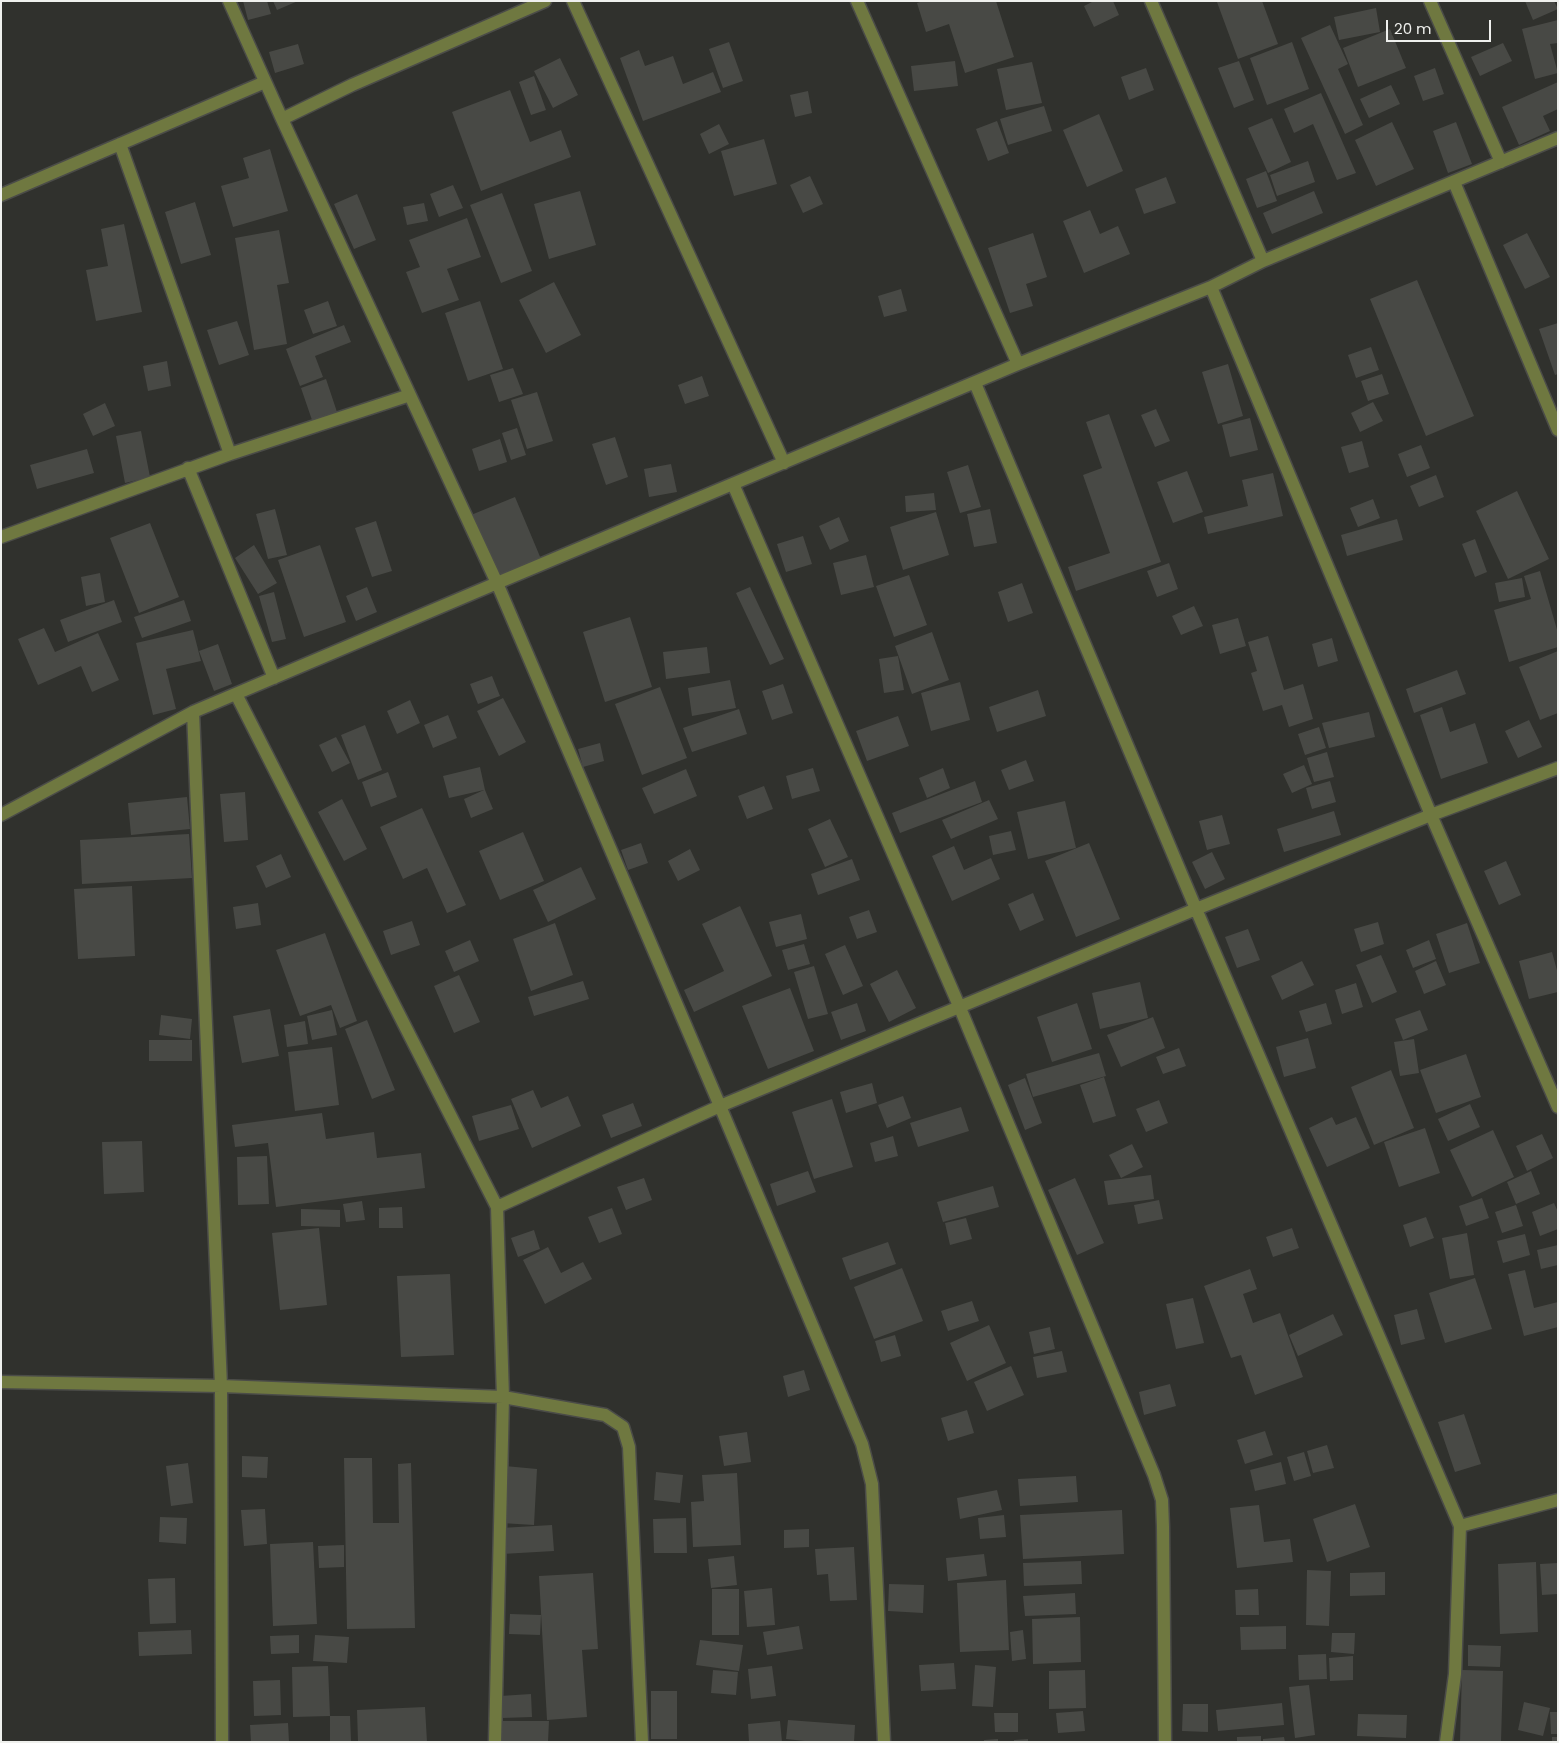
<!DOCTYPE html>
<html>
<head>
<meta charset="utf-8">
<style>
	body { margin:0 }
	#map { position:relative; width:1559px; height:1743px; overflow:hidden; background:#30312d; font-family:Poppins,sans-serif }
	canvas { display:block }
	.frame { position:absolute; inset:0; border:2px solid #eff0ed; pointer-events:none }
	.scale { position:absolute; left:1386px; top:20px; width:105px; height:22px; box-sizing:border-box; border:2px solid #eff0ed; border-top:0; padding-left:6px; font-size:15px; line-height:18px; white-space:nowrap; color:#eff0ed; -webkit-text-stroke:4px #30312d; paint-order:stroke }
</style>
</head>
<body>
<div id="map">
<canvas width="1559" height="1743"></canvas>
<div class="frame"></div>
<div class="scale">20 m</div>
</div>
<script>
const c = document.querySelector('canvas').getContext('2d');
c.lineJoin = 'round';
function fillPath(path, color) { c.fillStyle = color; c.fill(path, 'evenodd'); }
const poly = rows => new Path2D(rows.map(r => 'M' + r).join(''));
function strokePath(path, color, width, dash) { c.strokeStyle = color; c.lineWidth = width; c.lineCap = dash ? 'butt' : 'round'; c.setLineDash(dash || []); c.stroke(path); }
const building = poly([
	[243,1,267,1,271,14,248,20],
	[273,1,298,1,277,10],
	[923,1,996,1,1014,57,965,73,949,24,926,32,917,3],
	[1094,1,1113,1,1119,15,1094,27,1084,6],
	[1219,1,1262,1,1278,44,1238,59,1217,2],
	[1525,1,1554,1,1558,9,1533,20],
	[1376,8,1380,32,1339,40,1334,17],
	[1558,20,1558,43,1550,44,1558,73,1535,79,1522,29],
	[1330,25,1348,64,1338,69,1363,125,1345,134,1301,38],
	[1390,29,1406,68,1358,87,1343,48],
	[729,42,743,81,723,88,709,49],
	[1292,42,1309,89,1267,105,1250,58],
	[1503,43,1512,61,1480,76,1471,57],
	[298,44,304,64,275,73,269,52],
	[639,50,645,66,673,56,683,84,713,72,721,92,643,121,620,58],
	[560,58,578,95,553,108,534,71],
	[955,61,958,86,914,91,911,66],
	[1239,61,1254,100,1234,108,1218,68],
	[1032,62,1042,103,1006,110,997,69],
	[1146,68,1154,90,1129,100,1121,77],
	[1435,68,1444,94,1423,101,1414,76],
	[534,76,546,110,531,115,519,82],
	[1558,82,1558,109,1543,116,1550,131,1519,145,1502,107],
	[1391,85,1400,104,1369,118,1360,99],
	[510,90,530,142,561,130,571,157,481,191,452,112],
	[808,91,812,113,795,117,790,95],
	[1321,93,1356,173,1337,180,1313,124,1294,133,1284,109],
	[1044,106,1052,131,1008,145,1000,119],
	[1099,114,1123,171,1087,187,1063,130],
	[1272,118,1291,162,1268,173,1248,128],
	[997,121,1009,153,988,161,976,129],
	[1392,122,1414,169,1376,186,1355,140],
	[1456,122,1472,164,1448,173,1433,131],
	[719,124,729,144,709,154,700,134],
	[764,139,777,184,734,196,721,151],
	[270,149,288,211,233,227,221,186,249,178,243,158],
	[1308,161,1315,182,1277,196,1270,175],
	[1266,171,1277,201,1257,208,1246,179],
	[810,176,823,204,803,213,790,185],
	[1166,177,1176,203,1144,214,1135,189],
	[453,185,463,208,439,217,430,194],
	[580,191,596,245,549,259,534,204],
	[1314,191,1323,213,1272,234,1263,213],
	[502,193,532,271,501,283,470,205],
	[357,194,376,240,354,249,334,204],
	[195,202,211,255,181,264,165,212],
	[424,203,428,221,407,225,403,207],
	[1090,210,1100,234,1118,226,1130,254,1084,273,1063,221],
	[467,218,481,257,447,269,459,300,422,313,406,272,420,267,409,240],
	[124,224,142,312,96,321,86,270,108,266,101,229],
	[279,230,289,283,277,285,287,344,254,350,235,238],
	[1033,233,1047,277,1026,284,1033,306,1010,313,988,248],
	[1527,233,1550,277,1525,289,1503,245],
	[1417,280,1474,416,1426,436,1370,299],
	[554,282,581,335,546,353,519,300],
	[901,289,907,311,884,317,878,296],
	[328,301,337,326,313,334,304,310],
	[480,301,503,369,468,381,445,313],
	[237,321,249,355,219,365,207,330],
	[1558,323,1558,374,1555,375,1539,329],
	[344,325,351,342,315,356,323,377,300,386,286,349],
	[1371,347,1379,370,1356,378,1348,355],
	[167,361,171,386,148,391,143,366],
	[1228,364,1243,416,1218,424,1202,372],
	[513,368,523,394,499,402,490,375],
	[1382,374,1389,394,1368,401,1361,381],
	[702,376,709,396,685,404,678,385],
	[326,379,338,415,313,423,301,388],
	[537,392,553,441,527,449,511,400],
	[1373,402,1383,421,1360,432,1351,413],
	[105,403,115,426,93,436,83,414],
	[1156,409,1170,441,1155,447,1141,415],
	[1109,414,1161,562,1076,591,1068,567,1110,553,1083,475,1102,468,1086,422],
	[1250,418,1258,450,1230,457,1222,425],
	[517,428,526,455,511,460,502,433],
	[141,431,150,477,125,483,116,436],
	[615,437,628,477,606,485,592,444],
	[500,439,507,462,479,471,472,449],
	[1362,441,1369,467,1349,473,1341,447],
	[1421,445,1430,468,1407,477,1398,454],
	[87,449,94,473,37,489,30,465],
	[671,464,677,492,649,497,644,469],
	[968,465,981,507,960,513,947,472],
	[1187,471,1203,512,1173,523,1157,482],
	[1273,473,1283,516,1208,534,1204,517,1248,506,1242,480],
	[1436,475,1444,497,1419,507,1410,486],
	[1517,491,1549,559,1508,579,1476,511],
	[934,493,936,510,906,512,905,496],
	[515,497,541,559,497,577,471,515],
	[1373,499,1380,518,1358,527,1350,508],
	[275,509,287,555,268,559,256,514],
	[990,509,997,543,974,547,967,514],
	[936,512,949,555,903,570,890,527],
	[839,517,849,541,830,550,819,526],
	[1397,519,1403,540,1347,556,1341,535],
	[376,521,392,571,372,577,355,528],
	[150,523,179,597,139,613,110,538],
	[803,536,812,564,786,572,777,544],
	[1475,539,1487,572,1475,577,1462,544],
	[254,545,277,583,258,594,235,558],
	[320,545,346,622,304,637,278,560],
	[866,555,874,587,841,595,833,563],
	[1169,563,1178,589,1157,597,1147,571],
	[1540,571,1558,633,1558,647,1509,662,1494,610,1531,599,1524,576],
	[100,573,105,602,86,606,81,577],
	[909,575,927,625,894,637,876,586],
	[1522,578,1525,597,1499,602,1495,583],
	[1022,583,1033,613,1008,622,998,592],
	[367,587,377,612,356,621,346,596],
	[750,587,784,659,770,665,736,593],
	[274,592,286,639,272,642,259,596],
	[114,600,122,622,68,642,60,620],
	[184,600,191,621,142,638,134,617],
	[1194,606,1203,626,1181,635,1172,616],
	[630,617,652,687,605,702,583,632],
	[1238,618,1246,646,1220,654,1212,625],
	[44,628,55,652,98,633,119,680,92,692,81,666,38,685,18,639],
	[193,630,201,661,166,669,176,709,153,715,136,643],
	[932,632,949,680,912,694,895,646],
	[1268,636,1284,690,1303,684,1313,719,1289,727,1282,705,1263,711,1251,673,1257,671,1248,642],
	[1332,638,1338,661,1318,667,1312,644],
	[218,644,232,684,214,691,199,651],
	[707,647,710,673,666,679,663,652],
	[1558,651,1558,713,1540,720,1519,667],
	[898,656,904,690,884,693,879,659],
	[1457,670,1466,694,1414,713,1406,689],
	[492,676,500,696,478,704,470,684],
	[730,680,736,708,692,716,688,688],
	[960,682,970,720,931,731,921,693],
	[783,684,793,713,772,720,762,691],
	[660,687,687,758,642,775,615,704],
	[1038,690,1046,716,997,732,989,707],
	[503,698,526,742,499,756,477,711],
	[410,700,420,723,397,734,387,711],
	[1442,707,1450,732,1475,723,1488,763,1441,779,1420,715],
	[739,709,747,734,692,752,683,728],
	[1369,712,1375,737,1329,748,1322,723],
	[448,715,457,738,433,748,424,725],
	[898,716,909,746,867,761,856,731],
	[1529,720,1542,747,1518,758,1505,731],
	[365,725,382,770,358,780,341,735],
	[1319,727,1326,748,1305,755,1298,734],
	[336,737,350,763,332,772,319,745],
	[600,743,604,761,583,767,578,749],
	[1327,752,1334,777,1314,782,1307,758],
	[1026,760,1034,781,1009,790,1001,770],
	[1304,765,1312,784,1292,793,1283,774],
	[480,767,485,790,493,809,471,818,464,799,484,790,449,798,443,776],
	[813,768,820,791,792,799,786,776],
	[943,768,950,788,927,798,919,778],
	[686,769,697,796,654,814,642,788],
	[388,772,397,797,371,807,362,782],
	[975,781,982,802,900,833,892,813],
	[1330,781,1336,802,1312,809,1306,788],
	[764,786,773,809,747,819,738,796],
	[245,792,248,840,224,842,220,794],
	[187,797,190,829,131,835,128,803],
	[342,799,367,849,344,861,318,812],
	[989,800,998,819,951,839,942,820],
	[1065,801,1076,848,1028,859,1017,812],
	[422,808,466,905,447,913,427,868,403,879,380,827],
	[1334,811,1341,835,1284,852,1277,829],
	[1222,815,1230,844,1207,850,1199,821],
	[830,819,848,857,825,867,808,829],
	[1011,831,1016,850,993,855,989,836],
	[523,832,544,881,500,900,479,851],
	[189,834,192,878,82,884,80,840],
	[641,843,648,863,628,870,621,850],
	[1089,843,1120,919,1076,937,1045,861],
	[954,846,964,870,991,858,1000,879,952,901,932,856],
	[690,849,700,870,678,881,668,861],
	[1212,852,1225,879,1205,889,1192,862],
	[281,854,291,877,266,888,256,866],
	[852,859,860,880,818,895,811,874],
	[1506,861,1521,895,1499,905,1484,871],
	[581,867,596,899,548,922,533,890],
	[132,886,135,956,78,959,74,889],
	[1033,893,1044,920,1020,931,1008,904],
	[258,903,261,925,236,929,233,907],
	[740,906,772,976,694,1012,684,990,724,971,702,924],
	[869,910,877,932,857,939,849,917],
	[801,914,807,939,776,947,769,922],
	[412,921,420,945,391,955,383,931],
	[1378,922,1384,944,1361,952,1354,929],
	[555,923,573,975,531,991,513,939],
	[1467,923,1480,963,1449,973,1436,934],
	[1248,929,1260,960,1237,968,1225,937],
	[325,933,357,1021,340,1028,331,1005,300,1016,276,950],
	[470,940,479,961,454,972,445,951],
	[1429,940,1436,959,1413,968,1406,950],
	[804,944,810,964,788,970,782,950],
	[845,945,863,986,843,995,825,954],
	[1552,952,1558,974,1558,992,1529,999,1519,961],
	[1381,955,1397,992,1372,1003,1356,965],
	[1302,961,1314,985,1282,1000,1271,976],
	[1436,961,1446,985,1424,994,1415,971],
	[814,966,828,1014,808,1019,794,972],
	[897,970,916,1008,889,1022,870,984],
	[459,975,480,1022,454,1033,434,986],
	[583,981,589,999,534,1016,528,997],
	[1140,982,1148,1018,1100,1029,1092,993],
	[1356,983,1363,1007,1342,1014,1335,990],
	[790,988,814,1051,768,1069,742,1006],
	[857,1003,866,1031,841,1040,831,1012],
	[1077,1003,1092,1049,1052,1062,1037,1017],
	[1326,1003,1332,1024,1306,1032,1299,1011],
	[270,1009,279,1056,242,1063,233,1016],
	[332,1010,337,1035,312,1040,307,1016],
	[1420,1010,1428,1030,1403,1040,1395,1019],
	[161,1015,192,1019,190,1039,159,1035],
	[1153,1017,1165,1048,1121,1067,1107,1035],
	[367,1020,395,1090,372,1099,345,1029],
	[305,1021,308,1044,287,1047,284,1025],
	[1308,1038,1316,1068,1284,1077,1276,1047],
	[1414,1039,1419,1073,1400,1076,1394,1042],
	[149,1040,192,1040,192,1061,149,1061],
	[332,1047,339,1105,295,1111,288,1052],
	[1179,1048,1186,1066,1163,1074,1156,1057],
	[1099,1053,1106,1076,1033,1097,1026,1074],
	[1466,1054,1481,1097,1436,1113,1420,1070],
	[1391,1070,1414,1128,1374,1145,1351,1087],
	[1104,1077,1116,1116,1093,1123,1080,1085],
	[1025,1078,1042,1123,1025,1130,1008,1085],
	[872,1083,877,1103,846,1113,840,1092],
	[533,1090,541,1108,568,1096,581,1126,532,1148,511,1099],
	[903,1096,911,1118,887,1128,878,1105],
	[832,1099,853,1167,814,1179,792,1112],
	[1159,1100,1168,1123,1146,1132,1136,1109],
	[633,1103,642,1126,611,1138,602,1115],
	[1470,1104,1480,1127,1448,1141,1438,1119],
	[511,1105,519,1129,479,1141,472,1116],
	[961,1107,969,1131,918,1147,910,1123],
	[322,1113,326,1139,374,1132,377,1158,421,1153,425,1188,276,1207,268,1143,235,1147,232,1125],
	[1332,1117,1336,1125,1356,1117,1370,1148,1327,1167,1309,1128],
	[1425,1128,1440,1173,1399,1187,1384,1142],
	[1493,1130,1514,1177,1472,1197,1450,1150],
	[1542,1134,1553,1158,1527,1171,1516,1146],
	[893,1136,898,1156,875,1162,870,1143],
	[142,1141,144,1192,104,1194,102,1142],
	[1132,1144,1143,1167,1121,1178,1109,1155],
	[267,1156,269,1204,238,1205,237,1157],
	[808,1171,816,1192,777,1206,770,1184],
	[1531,1171,1540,1194,1516,1204,1507,1182],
	[1151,1175,1154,1199,1108,1205,1104,1181],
	[644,1178,652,1200,626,1210,617,1187],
	[1075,1178,1104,1243,1077,1255,1048,1190],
	[993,1186,999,1207,943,1222,937,1202],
	[1482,1198,1489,1218,1466,1226,1459,1206],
	[1159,1200,1163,1219,1138,1224,1134,1205],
	[362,1201,365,1220,346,1222,343,1204],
	[1554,1203,1558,1212,1558,1229,1540,1236,1532,1212],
	[1516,1205,1523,1226,1502,1233,1495,1212],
	[402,1207,403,1228,379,1228,379,1208],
	[612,1208,622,1234,599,1243,588,1217],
	[301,1209,340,1210,340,1227,301,1226],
	[1426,1217,1434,1238,1410,1247,1403,1225],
	[966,1218,972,1239,950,1245,945,1223],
	[319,1228,327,1305,280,1310,272,1233],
	[1292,1228,1299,1248,1273,1257,1266,1237],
	[534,1230,540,1249,518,1257,511,1238],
	[1467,1233,1474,1275,1450,1279,1442,1238],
	[1525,1234,1530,1255,1503,1263,1497,1241],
	[888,1242,896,1264,850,1280,842,1258],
	[1558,1245,1558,1265,1541,1269,1537,1250],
	[548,1247,561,1273,583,1262,592,1279,545,1304,523,1260],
	[902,1268,923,1321,874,1339,854,1287],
	[1250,1269,1257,1289,1243,1294,1253,1323,1280,1313,1303,1377,1255,1395,1241,1355,1231,1358,1204,1286],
	[1525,1270,1534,1308,1558,1302,1558,1327,1524,1336,1508,1274],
	[450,1274,454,1355,401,1357,397,1276],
	[1475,1278,1492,1329,1445,1343,1429,1293],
	[1193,1298,1204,1343,1176,1349,1166,1304],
	[972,1301,979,1321,948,1331,941,1311],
	[1417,1309,1425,1339,1401,1345,1394,1315],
	[1333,1314,1343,1335,1298,1356,1289,1335],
	[989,1325,1006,1363,967,1381,950,1343],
	[1050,1327,1055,1349,1034,1354,1029,1332],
	[895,1335,901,1356,881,1362,875,1341],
	[1062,1351,1067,1372,1037,1378,1033,1357],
	[1011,1366,1024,1395,987,1411,974,1382],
	[804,1370,810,1390,788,1397,783,1376],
	[1170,1384,1176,1406,1144,1415,1139,1392],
	[967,1410,974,1433,948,1441,941,1418],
	[1464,1414,1481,1464,1455,1472,1438,1422],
	[1265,1431,1273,1455,1245,1464,1237,1440],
	[747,1432,751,1462,724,1466,719,1436],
	[1327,1445,1334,1468,1313,1473,1307,1451],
	[1304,1452,1311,1476,1294,1481,1287,1457],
	[242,1456,268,1457,267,1478,242,1477],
	[344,1458,372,1458,373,1523,399,1523,398,1464,411,1463,415,1628,347,1629],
	[1281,1462,1286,1484,1255,1491,1250,1470],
	[188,1463,193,1503,171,1506,166,1466],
	[505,1466,537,1469,534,1525,501,1523],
	[656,1472,683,1475,680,1503,654,1500],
	[737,1473,741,1545,693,1547,691,1502,704,1501,702,1475],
	[1076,1476,1078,1502,1020,1506,1018,1479],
	[997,1490,1002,1510,960,1519,957,1498],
	[1355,1504,1370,1547,1327,1562,1313,1519],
	[1259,1505,1264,1542,1290,1539,1293,1562,1237,1568,1230,1508],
	[265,1509,267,1544,244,1546,241,1510],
	[1122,1510,1124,1554,1023,1559,1020,1515],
	[1004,1515,1006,1537,980,1539,978,1518],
	[160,1517,187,1518,186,1544,159,1542],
	[686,1518,687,1553,654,1553,653,1519],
	[552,1525,554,1551,502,1554,501,1528],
	[809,1529,809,1547,784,1548,784,1530],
	[313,1542,317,1624,273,1626,270,1544],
	[344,1545,344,1567,319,1568,318,1546],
	[854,1547,857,1600,830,1601,828,1574,817,1575,815,1549],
	[984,1554,987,1576,948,1581,946,1558],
	[734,1556,737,1585,711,1588,708,1559],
	[1081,1561,1082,1584,1024,1586,1023,1563],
	[1536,1562,1538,1632,1500,1634,1498,1564],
	[1558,1563,1558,1594,1542,1595,1540,1564],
	[1307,1570,1331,1571,1329,1626,1306,1625],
	[1385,1572,1385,1595,1350,1596,1350,1573],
	[593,1573,598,1649,582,1650,587,1717,547,1720,539,1576],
	[175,1578,176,1623,150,1624,148,1579],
	[1006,1580,1009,1650,960,1652,957,1583],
	[889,1584,924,1585,923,1613,888,1611],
	[772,1588,775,1625,747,1627,744,1591],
	[712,1589,739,1589,739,1635,712,1635],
	[1258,1589,1259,1615,1236,1615,1235,1590],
	[1075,1593,1076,1614,1025,1616,1023,1596],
	[510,1614,541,1615,540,1635,509,1634],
	[1080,1617,1081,1662,1033,1664,1032,1619],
	[799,1626,803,1649,767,1655,763,1632],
	[1286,1626,1286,1649,1241,1650,1240,1627],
	[191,1630,192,1654,139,1656,138,1632],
	[1023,1630,1026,1659,1012,1661,1010,1632],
	[1332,1633,1355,1633,1354,1654,1331,1652],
	[299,1635,299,1653,271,1654,270,1636],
	[315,1635,349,1637,347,1663,313,1661],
	[700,1640,743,1645,739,1671,696,1665],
	[1468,1645,1501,1646,1500,1667,1468,1666],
	[1326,1654,1327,1679,1299,1680,1298,1655],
	[1353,1656,1353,1680,1330,1681,1329,1658],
	[954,1663,956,1689,921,1691,919,1665],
	[975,1665,996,1667,993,1707,972,1706],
	[328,1666,330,1716,350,1716,351,1741,330,1742,330,1716,293,1717,292,1667],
	[772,1666,776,1696,751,1699,748,1669],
	[713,1670,738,1672,736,1695,711,1693],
	[1085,1670,1086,1708,1049,1709,1049,1671],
	[1462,1670,1503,1671,1501,1742,1460,1742],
	[280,1680,281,1715,254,1716,253,1681],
	[1309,1685,1315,1735,1295,1738,1289,1687],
	[651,1691,677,1691,677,1739,651,1739],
	[531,1694,532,1717,502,1718,500,1696],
	[1524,1702,1550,1708,1543,1736,1518,1730],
	[1282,1703,1284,1725,1218,1731,1216,1710],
	[1183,1704,1208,1704,1208,1732,1182,1731],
	[425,1707,427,1742,358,1742,357,1710],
	[1083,1711,1085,1731,1058,1733,1056,1713],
	[1550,1712,1558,1712,1558,1734,1551,1734],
	[994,1713,1018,1713,1018,1732,995,1732],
	[1358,1714,1407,1715,1406,1738,1357,1736],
	[788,1720,855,1725,854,1742,814,1742,786,1739],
	[500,1721,549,1721,548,1742,500,1742],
	[780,1721,782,1742,749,1742,748,1724],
	[288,1723,289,1742,251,1742,250,1725],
	[1261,1736,1261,1742,1237,1742,1237,1737],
	[1284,1737,1285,1742,1263,1742,1263,1739],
	[1552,1737,1558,1737,1558,1742,1552,1742],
	[998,1739,998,1742,984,1742,984,1740],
	[1028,1739,1028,1742,1014,1742,1014,1740]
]);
const street = poly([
	[229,1,282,119,497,583,720,1106,862,1444,872,1484,884,1742],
	[573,1,784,463],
	[857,1,1018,364],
	[1151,1,1263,261],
	[1430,1,1501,162],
	[282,119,352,85,545,1],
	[120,144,230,454],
	[1454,182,1558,430],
	[1,195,265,82],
	[1211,287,1431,815,1558,1107],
	[975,383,1196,909,1460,1526,1455,1674,1446,1742],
	[188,468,274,678],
	[733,484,960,1008,1154,1475,1162,1500,1163,1527,1165,1742],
	[1,537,230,454,410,395],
	[236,694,497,1207,503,1397,495,1742],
	[193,712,221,1386,222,1742],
	[1,815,193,712,497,583,1018,364,1211,287,1263,261,1558,138],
	[497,1207,720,1106,1196,909,1431,815,1558,768],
	[1,1382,221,1386,503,1397,605,1415,623,1427,629,1447,642,1742],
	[1460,1526,1558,1500]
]);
fillPath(building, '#484945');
strokePath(street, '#4b4c48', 15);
strokePath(street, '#6f7840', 12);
</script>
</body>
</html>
